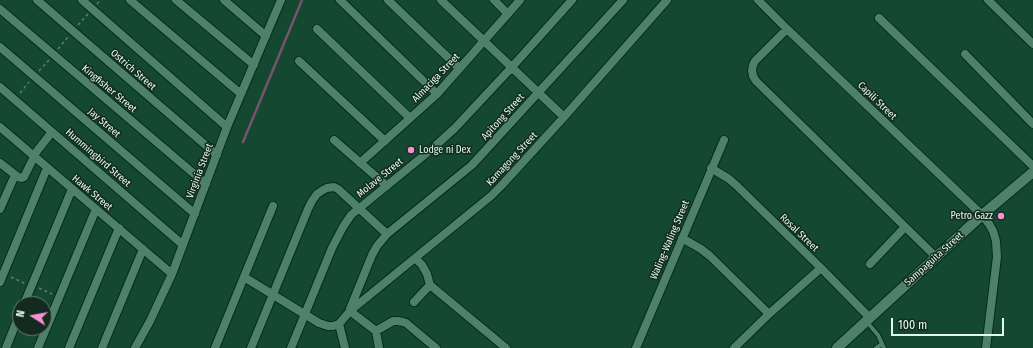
<!DOCTYPE html>
<html>
<head>
<meta charset="utf-8">
<style>
	body { margin:0 }
	#map { position:relative; width:1033px; height:348px; overflow:hidden; background:#144831; font-family:"Fira Sans Condensed",sans-serif }
	canvas { display:block }
	.north { position:absolute; left:12px; top:296px; width:40px; height:40px; box-sizing:border-box; background:#14291f; border:1px solid #657d70; border-radius:50%; rotate:281deg; font-size:11px; font-weight:700; line-height:16px; text-align:center; color:#dffaea }
	.north::after { content:''; display:block; margin:auto; width:14px; height:18px; background:#f491d3; clip-path:polygon(50% 0,100% 100%,50% 72%,0 100%) }
	.scale { position:absolute; left:891px; top:318px; width:113px; height:18px; box-sizing:border-box; border:2px solid #dffaea; border-top:0; padding-left:5px; font-size:12px; line-height:14px; white-space:nowrap; color:#dffaea; -webkit-text-stroke:3px #14291f; paint-order:stroke }
</style>
</head>
<body>
<div id="map">
<canvas width="1033" height="348"></canvas>
<div class="north">N</div>
<div class="scale">100 m</div>
</div>
<script>
const c = document.querySelector('canvas').getContext('2d');
c.lineJoin = 'round';
const poly = rows => new Path2D(rows.map(r => 'M' + r).join(''));
function strokePath(path, color, width, dash) { c.strokeStyle = color; c.lineWidth = width; c.lineCap = dash ? 'butt' : 'round'; c.setLineDash(dash || []); c.stroke(path); }
function write(font, color, halo, rows, align = 'center') {
  c.font = font + ' "Fira Sans Condensed",sans-serif'; c.lineWidth = 3; c.setLineDash([]); c.textBaseline = 'middle'; c.strokeStyle = halo; c.fillStyle = color; for (const [text, x, y, turn = 0] of rows) {
    c.save(); c.translate(x, y); c.rotate((+turn || 0) * Math.PI / 180); c.textAlign = isNaN(turn) ? turn : align; if (halo) c.strokeText(text, 0, 0); c.fillText(text, 0, 0); c.restore();
  }
}
const stream = poly([
	[243,142,302,0]
]);
const path = poly([
	[97,4,100,0],
	[78,25,88,14],
	[58,49,68,37],
	[39,71,49,60],
	[20,93,29,82],
	[11,277,24,283],
	[39,288,52,294]
]);
const service = poly([
	[866,321,878,335,884,348],
	[876,348,882,344]
]);
const minor = poly([
	[37,0,217,155],
	[82,0,227,127],
	[130,0,241,94],
	[176,0,254,65],
	[224,0,266,36],
	[340,0,437,94],
	[388,0,459,68],
	[441,0,564,117],
	[494,0,508,14],
	[758,0,787,29,982,215,989,224,993,231,996,241,997,257,986,348],
	[988,0,1033,44],
	[0,9,206,184],
	[879,18,1033,166],
	[317,29,410,118],
	[787,29,755,61,753,65,752,70,753,76,756,81,937,258],
	[0,47,195,214],
	[965,54,1033,124],
	[299,61,385,141],
	[0,87,183,245],
	[0,127,172,274],
	[334,140,387,186],
	[0,163,18,177,22,178,24,177,37,151,52,132],
	[360,163,437,94,520,0],
	[711,168,729,179,736,185,821,268,869,317],
	[0,209,15,175],
	[682,238,701,249,710,256,769,314],
	[415,258,422,265,427,274,430,285,506,348],
	[870,264,905,227],
	[244,277,319,323,328,326,333,326,339,324,350,311,491,196,502,185,564,117,667,0],
	[0,282,47,168],
	[414,302,430,285],
	[24,304,72,189],
	[350,309,372,255,377,246,387,234,472,165,623,0],
	[350,311,376,331,379,348],
	[339,324,345,348],
	[376,331,393,321,398,321,403,322,406,323,436,348],
	[6,348,20,313],
	[38,348,96,209],
	[69,348,119,228],
	[102,348,143,249],
	[135,348,150,321,172,274,227,127,281,0],
	[215,348,273,206],
	[251,348,308,209,312,201,317,194,323,190,327,188,334,187,338,189,387,234],
	[291,348,332,248,343,227,351,215,433,148,455,128,512,67,572,0],
	[636,348,724,140],
	[734,348,769,314,821,268]
]);
const tertiary = poly([
	[837,348,982,215,1033,172]
]);
const markers = [
	[411,150,4,"#f491d3"],
	[1001,216,4,"#f491d3"]
];
const streetNames = [
	["Ostrich Street",133,70,41],
	["Almaciga Street",436,78,-46],
	["Kingfisher Street",109,89,40],
	["Capili Street",877,101,44],
	["Apitong Street",503,117,-48],
	["Jay Street",104,123,41],
	["Hummingbird Street",98,158,41],
	["Kamagong Street",512,159,-47],
	["Virginia Street",200,171,-69],
	["Molave Street",380,178,-39],
	["Hawk Street",92,193,40],
	["Rosal Street",799,233,44],
	["Waling-Waling Street",670,240,-67],
	["Sampaguita Street",934,259,-42]
];
const poiNames = [
	["Lodge ni Dex",419,150],
	["Petro Gazz",993,216,"right"]
];
strokePath(stream, '#77536f', 2.5);
strokePath(service, '#032c1b', 6);
strokePath(minor, '#032c1b', 10);
strokePath(tertiary, '#032c1b', 12);
strokePath(path, '#56826d', 1.5, [3, 3]);
strokePath(service, '#4e8167', 4);
strokePath(minor, '#4e8167', 8);
strokePath(tertiary, '#4e8167', 10);
for (const [x, y, r, color] of markers) { const dot = new Path2D(); dot.arc(x, y, r, 0, 2 * Math.PI); c.fillStyle = color; c.fill(dot); strokePath(dot, '#14291f', 1.5); }
write('10px', '#dffaea', '#14291f', streetNames);
write('10px', '#dffaea', '#14291f', poiNames, 'left');
</script>
</body>
</html>
